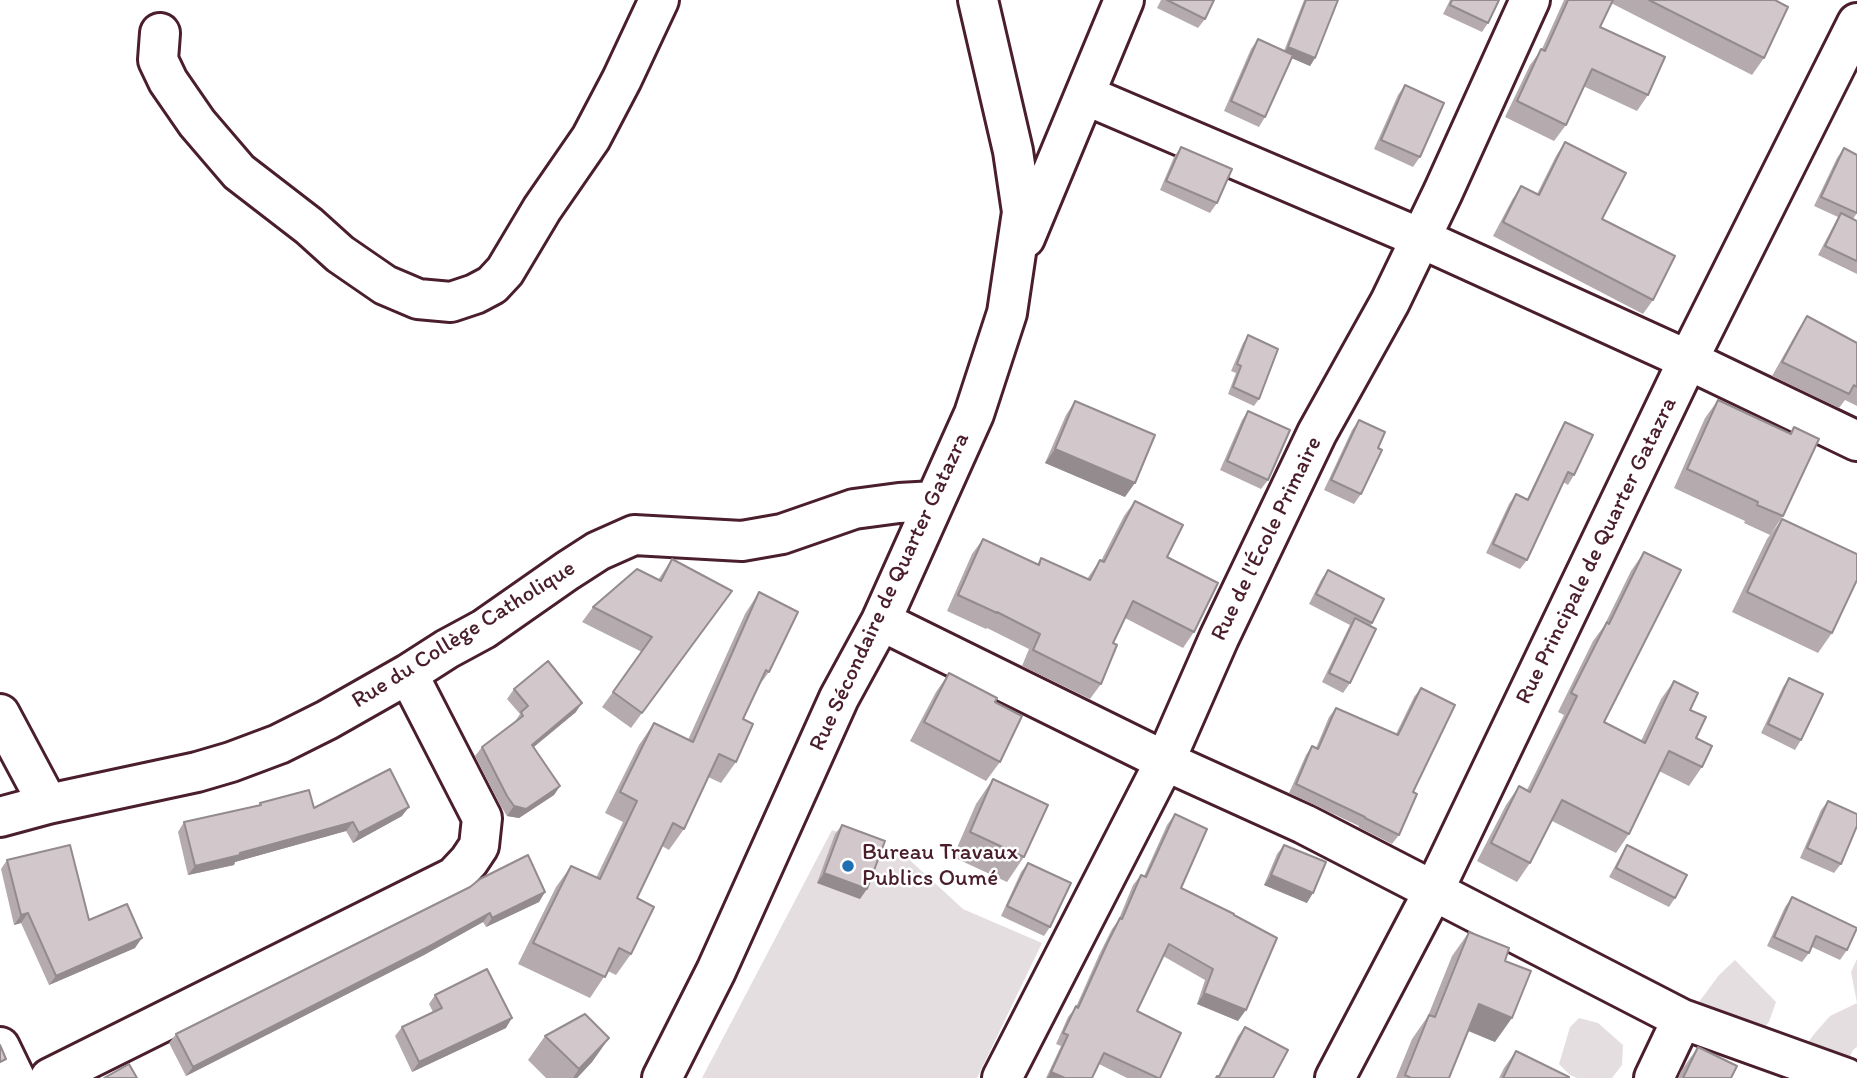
<!DOCTYPE html>
<html>
<head>
<meta charset="utf-8">
<style>
	body { margin:0 }
	canvas { display:block; background:#fff }
</style>
</head>
<body>
<canvas width="1857" height="1078"></canvas>
<script>
const c = document.querySelector('canvas').getContext('2d');
c.lineJoin = 'round';
function fillPath(path, color) { c.fillStyle = color; c.fill(path, 'evenodd'); }
const poly = rows => new Path2D(rows.map(r => 'M' + r).join(''));
function strokePath(path, color, width, dash) { c.strokeStyle = color; c.lineWidth = width; c.lineCap = dash ? 'butt' : 'round'; c.setLineDash(dash || []); c.stroke(path); }
function write(font, color, halo, rows, align = 'center') {
  c.font = font + ' Itim,sans-serif'; c.lineWidth = 5; c.setLineDash([]); c.textBaseline = 'middle'; c.strokeStyle = halo; c.fillStyle = color; for (const [text, x, y, turn = 0] of rows) {
    c.save(); c.translate(x, y); c.rotate((+turn || 0) * Math.PI / 180); c.textAlign = isNaN(turn) ? turn : align; if (halo) c.strokeText(text, 0, 0); c.fillText(text, 0, 0); c.restore();
  }
}
const green = poly([
	[832,830,901,852,963,909,1042,943,977,1078,702,1078],
	[1857,959,1857,1047,1853,1050,1843,1072,1791,1065,1815,1033,1830,1016,1857,1003,1851,972],
	[1735,960,1776,1002,1769,1022,1757,1036,1696,1006,1719,975],
	[1579,1018,1598,1023,1623,1045,1622,1065,1612,1078,1577,1078,1570,1075,1559,1064,1570,1027]
]);
const minor = poly([
	[160,33,158,60,168,81,197,123,239,172,309,226,340,254,385,285,418,299,451,302,475,294,492,285,505,271,542,209,591,138,622,79,659,0],
	[1085,95,1420,238,1688,360,1857,441],
	[1025,238,1124,0],
	[881,621,1165,761,1304,824,1682,1019,1846,1078],
	[0,714,48,804],
	[0,817,48,804,197,772,231,762,279,744,327,720,408,674,447,649,484,629,567,571,598,551,634,535,742,541,782,534,854,509,899,503,935,501],
	[0,1047,15,1078],
	[50,1078,454,877,469,861,479,846,482,818,408,674],
	[662,1078,716,971,839,698,881,621,974,414,1007,313,1022,212,1013,151,978,0],
	[1002,1078,1165,761,1219,638,1317,433,1390,302,1443,192,1530,0],
	[1335,1078,1434,890,1688,360,1857,23],
	[1654,1078,1682,1019]
]);
const wall = poly([
	[1161,0,1214,0,1205,19,1198,28,1157,8],
	[1304,0,1338,0,1315,58,1310,66,1292,58,1265,117,1259,127,1224,111,1251,49,1258,39,1284,51],
	[1450,0,1499,0,1488,23,1482,32,1443,14],
	[1564,0,1775,0,1764,58,1752,75,1611,3,1600,27,1648,95,1637,111,1583,86,1566,125,1554,141,1505,117,1530,65,1542,49],
	[1405,85,1420,157,1413,167,1374,149,1398,95],
	[1565,142,1602,219,1653,300,1643,314,1493,236,1512,200,1521,186,1537,194,1556,156],
	[1181,147,1217,203,1210,213,1160,190,1174,157],
	[1844,148,1857,213,1853,219,1857,221,1857,274,1818,255,1838,217,1814,206,1837,158],
	[1807,316,1857,343,1857,406,1845,400,1839,408,1772,376,1798,330],
	[1248,335,1259,399,1254,406,1228,394,1236,373,1231,371,1243,343],
	[1718,400,1789,434,1794,427,1783,516,1770,535,1744,523,1745,521,1674,488,1705,418],
	[1075,401,1125,497,1045,463,1066,415],
	[1248,411,1268,480,1261,489,1220,470,1242,420],
	[1359,420,1378,448,1361,494,1354,504,1324,490,1352,430],
	[1565,422,1574,475,1568,485,1563,482,1527,560,1520,569,1486,553,1509,504,1516,494,1527,499,1559,432],
	[1135,501,1167,557,1194,632,1183,648,1125,618,1113,643,1101,684,1090,699,1022,666,1029,649,987,628,986,629,947,611,972,554,983,539,1037,564,1041,558,1087,579,1100,560,1101,561,1124,516],
	[1782,519,1832,633,1818,653,1732,612,1767,539],
	[1644,552,1604,722,1641,741,1661,699,1674,681,1690,710,1702,767,1689,786,1659,771,1629,834,1616,853,1552,821,1530,863,1517,882,1477,861,1506,805,1519,786,1527,790,1564,715,1558,712,1593,641,1604,626,1631,571],
	[672,559,732,591,631,728,602,707,642,652,582,622,593,607,658,580],
	[1328,570,1372,623,1350,683,1343,693,1322,682,1350,625,1309,604,1321,580],
	[759,592,769,672,758,687,743,719,736,762,721,783,708,777,684,829,669,850,662,846,637,898,631,954,616,975,608,971,590,998,518,964,556,887,571,866,596,878,623,822,605,813,639,745,654,723,688,740,745,614],
	[949,673,995,702,1000,762,986,781,910,741,936,692],
	[1789,678,1801,740,1795,750,1761,733,1783,687],
	[1421,688,1413,792,1399,835,1392,844,1358,827,1359,826,1289,793,1306,755,1312,746,1316,748,1329,717,1336,708,1396,734,1414,697],
	[514,689,576,712,534,747,560,786,554,795,519,818,507,816,500,805,475,756,482,747,514,723,520,714,507,699],
	[993,779,1024,857,1007,882,953,857,976,804],
	[1828,801,1841,864,1834,873,1800,858,1821,810],
	[260,803,314,808,402,816,353,843,346,831,235,862,234,865,188,875,178,832,184,822,259,805],
	[1175,814,1181,888,1238,1021,1197,1004,1205,980,1163,956,1137,1011,1160,1078,1127,1078,1099,1064,1092,1078,1046,1078,1061,1046,1056,1044,1068,1017,1076,1007,1099,955,1112,929,1118,921,1133,885,1141,875,1144,876,1167,825],
	[842,825,860,899,817,883,835,834],
	[1284,845,1307,903,1264,885,1277,854],
	[1627,845,1675,898,1669,907,1609,877,1621,855],
	[7,860,89,920,135,948,49,985,21,923,14,925,1,869],
	[1028,863,1050,927,1044,936,1001,916,1021,872],
	[545,892,539,902,486,927,483,922,424,955,186,1076,169,1043,176,1034],
	[1792,897,1847,950,1840,960,1812,947,1809,953,1802,962,1767,946,1785,907],
	[1469,932,1505,961,1495,1042,1468,1031,1449,1078,1396,1078,1412,1039,1428,1016,1452,956],
	[435,995,506,1028,412,1072,395,1036,402,1027,433,1012,429,1004],
	[1245,1027,1273,1078,1218,1076,1238,1036],
	[545,1036,609,1038,592,1062,577,1078,546,1078,528,1060],
	[1698,1047,1731,1078,1678,1078,1681,1071],
	[1516,1051,1569,1078,1499,1078,1504,1068]
]);
const shadedWall = poly([
	[1288,47,1315,58,1310,66,1282,54],
	[1055,449,1135,483,1125,497,1045,463],
	[582,703,576,712,525,754,532,745],
	[560,786,554,795,519,818,507,816,514,806],
	[409,807,402,816,353,843,359,833],
	[353,822,346,831,235,862,234,865,188,875,195,866],
	[824,873,867,889,860,899,817,883],
	[1271,875,1313,893,1307,903,1264,885],
	[545,892,539,902,486,927,492,918],
	[28,913,21,923,14,925,21,915],
	[490,913,483,922,424,955,186,1076,193,1067],
	[142,938,135,948,49,985,56,976],
	[1204,993,1246,1010,1238,1021,1197,1004],
	[1479,1004,1512,1018,1495,1042,1462,1028],
	[512,1018,506,1028,412,1072,419,1062],
	[609,1038,592,1062,577,1078,573,1078,579,1069],
	[1051,1072,1065,1078,1047,1078]
]);
const building = poly([
	[1167,0,1214,0,1205,19,1167,0],
	[1306,0,1338,0,1315,58,1288,47,1306,0],
	[1452,0,1499,0,1488,23,1450,5,1452,0],
	[1568,0,1613,0,1600,27,1665,57,1648,95,1592,69,1566,125,1517,101,1541,49,1545,51,1568,0],
	[1649,0,1775,0,1788,7,1764,58,1649,0],
	[1258,39,1293,55,1265,117,1231,101,1258,39],
	[1405,85,1444,103,1420,157,1381,140,1405,85],
	[1565,142,1626,173,1602,219,1675,256,1653,300,1503,222,1521,186,1539,195,1565,142],
	[1181,147,1232,169,1217,203,1166,181,1181,147],
	[1844,148,1857,155,1857,213,1821,197,1844,148],
	[1841,213,1857,221,1857,261,1825,246,1841,213],
	[1807,316,1857,343,1857,387,1854,385,1849,394,1782,362,1807,316],
	[1248,335,1278,349,1259,399,1233,387,1241,366,1237,364,1248,335],
	[1718,400,1791,434,1794,427,1819,439,1783,516,1757,505,1758,502,1687,469,1718,400],
	[1075,401,1155,435,1135,483,1055,449,1075,401],
	[1248,411,1290,430,1268,480,1227,461,1248,411],
	[1359,420,1385,432,1378,448,1382,450,1361,494,1331,480,1359,420],
	[1565,422,1593,435,1574,475,1568,472,1527,560,1493,544,1516,494,1528,500,1565,422],
	[1135,501,1183,525,1167,557,1218,583,1194,632,1133,601,1113,643,1117,645,1101,684,1033,650,1040,634,997,612,997,613,958,595,983,539,1039,565,1041,558,1090,580,1100,560,1104,562,1135,501],
	[1782,519,1857,554,1857,580,1832,633,1747,592,1782,519],
	[1644,552,1681,570,1604,722,1645,743,1674,681,1698,693,1690,710,1706,717,1696,738,1712,746,1702,767,1669,751,1629,834,1562,800,1530,863,1491,843,1519,786,1530,792,1577,696,1571,693,1607,622,1609,624,1644,552],
	[672,559,732,591,642,713,613,692,652,637,593,607,637,569,661,581,672,559],
	[1328,570,1384,599,1372,623,1316,594,1328,570],
	[759,592,798,612,769,672,766,670,743,719,753,724,736,762,719,754,684,829,673,823,637,898,654,907,631,954,619,948,605,977,533,943,571,866,600,879,637,801,620,792,654,723,693,742,759,592],
	[1355,618,1376,629,1350,683,1329,673,1355,618],
	[548,661,582,703,532,745,560,786,526,809,514,806,507,796,482,747,523,716,521,712,528,706,514,689,548,661],
	[949,673,997,698,995,702,1022,716,1000,762,924,722,949,673],
	[1789,678,1823,694,1801,740,1768,724,1789,678],
	[1421,688,1455,705,1413,792,1417,794,1399,835,1365,818,1365,817,1296,784,1312,746,1318,749,1336,708,1398,735,1421,688],
	[390,769,409,807,359,833,353,822,240,853,240,855,195,866,184,822,261,805,260,803,309,790,314,808,390,769],
	[993,779,1048,805,1024,857,970,832,993,779],
	[1828,801,1857,814,1857,826,1841,864,1807,848,1828,801],
	[1175,814,1207,829,1181,888,1234,914,1234,915,1277,938,1246,1010,1204,993,1213,969,1169,944,1137,1011,1181,1033,1160,1078,1158,1078,1104,1053,1092,1078,1065,1078,1051,1072,1068,1035,1063,1033,1076,1006,1078,1008,1107,944,1120,918,1122,919,1141,875,1146,877,1175,814],
	[842,825,885,841,867,889,824,873,842,825],
	[70,845,89,920,127,904,142,938,56,976,28,913,21,915,7,860,70,845],
	[1284,845,1326,862,1313,893,1271,875,1284,845],
	[1627,845,1687,875,1675,898,1616,868,1627,845],
	[528,855,545,892,492,918,490,913,430,946,193,1067,176,1034,470,887,480,879,528,855],
	[1028,863,1071,883,1050,927,1007,906,1028,863],
	[1792,897,1857,928,1847,950,1816,936,1809,953,1774,937,1792,897],
	[1469,932,1509,948,1505,961,1531,971,1512,1018,1479,1004,1449,1078,1411,1078,1405,1075,1429,1015,1435,1017,1469,932],
	[487,969,512,1018,419,1062,402,1027,442,1008,435,995,487,969],
	[585,1014,609,1038,579,1069,545,1036,585,1014],
	[1245,1027,1288,1050,1273,1078,1216,1078,1217,1076,1219,1077,1245,1027],
	[0,1045,6,1059,0,1062,0,1045],
	[1698,1047,1737,1066,1731,1078,1683,1078,1698,1047],
	[1516,1051,1569,1077,1569,1078,1503,1078,1516,1051],
	[129,1064,137,1078,104,1078,129,1064]
]);
const markers = [
	[848,866,7,"#1f6fb2"]
];
const streetNames = [
	["Rue de l'École Primaire",1267,539,-64],
	["Rue Principale de Quarter Gatazra",1597,551,-64],
	["Rue Sécondaire de Quarter Gatazra",890,592,-65],
	["Rue du Collège Catholique",464,635,-32]
];
const poiNames = [
	["Bureau Travaux",862,853],
	["Publics Oumé",862,879]
];
fillPath(green, '#e5dee0');
strokePath(minor, '#4a1f2b', 44);
strokePath(minor, '#fff', 38);
fillPath(wall, '#b5abaf');
fillPath(shadedWall, '#938b8e');
fillPath(building, '#d2c7cb');
strokePath(building, '#938b8e', 2);
for (const [x, y, r, color] of markers) { const dot = new Path2D(); dot.arc(x, y, r, 0, 2 * Math.PI); c.fillStyle = color; c.fill(dot); strokePath(dot, '#fff', 2.5); }
write('23px', '#4a1f2b', '#fff', streetNames);
write('23px', '#4a1f2b', '#fff', poiNames, 'left');
</script>
</body>
</html>
